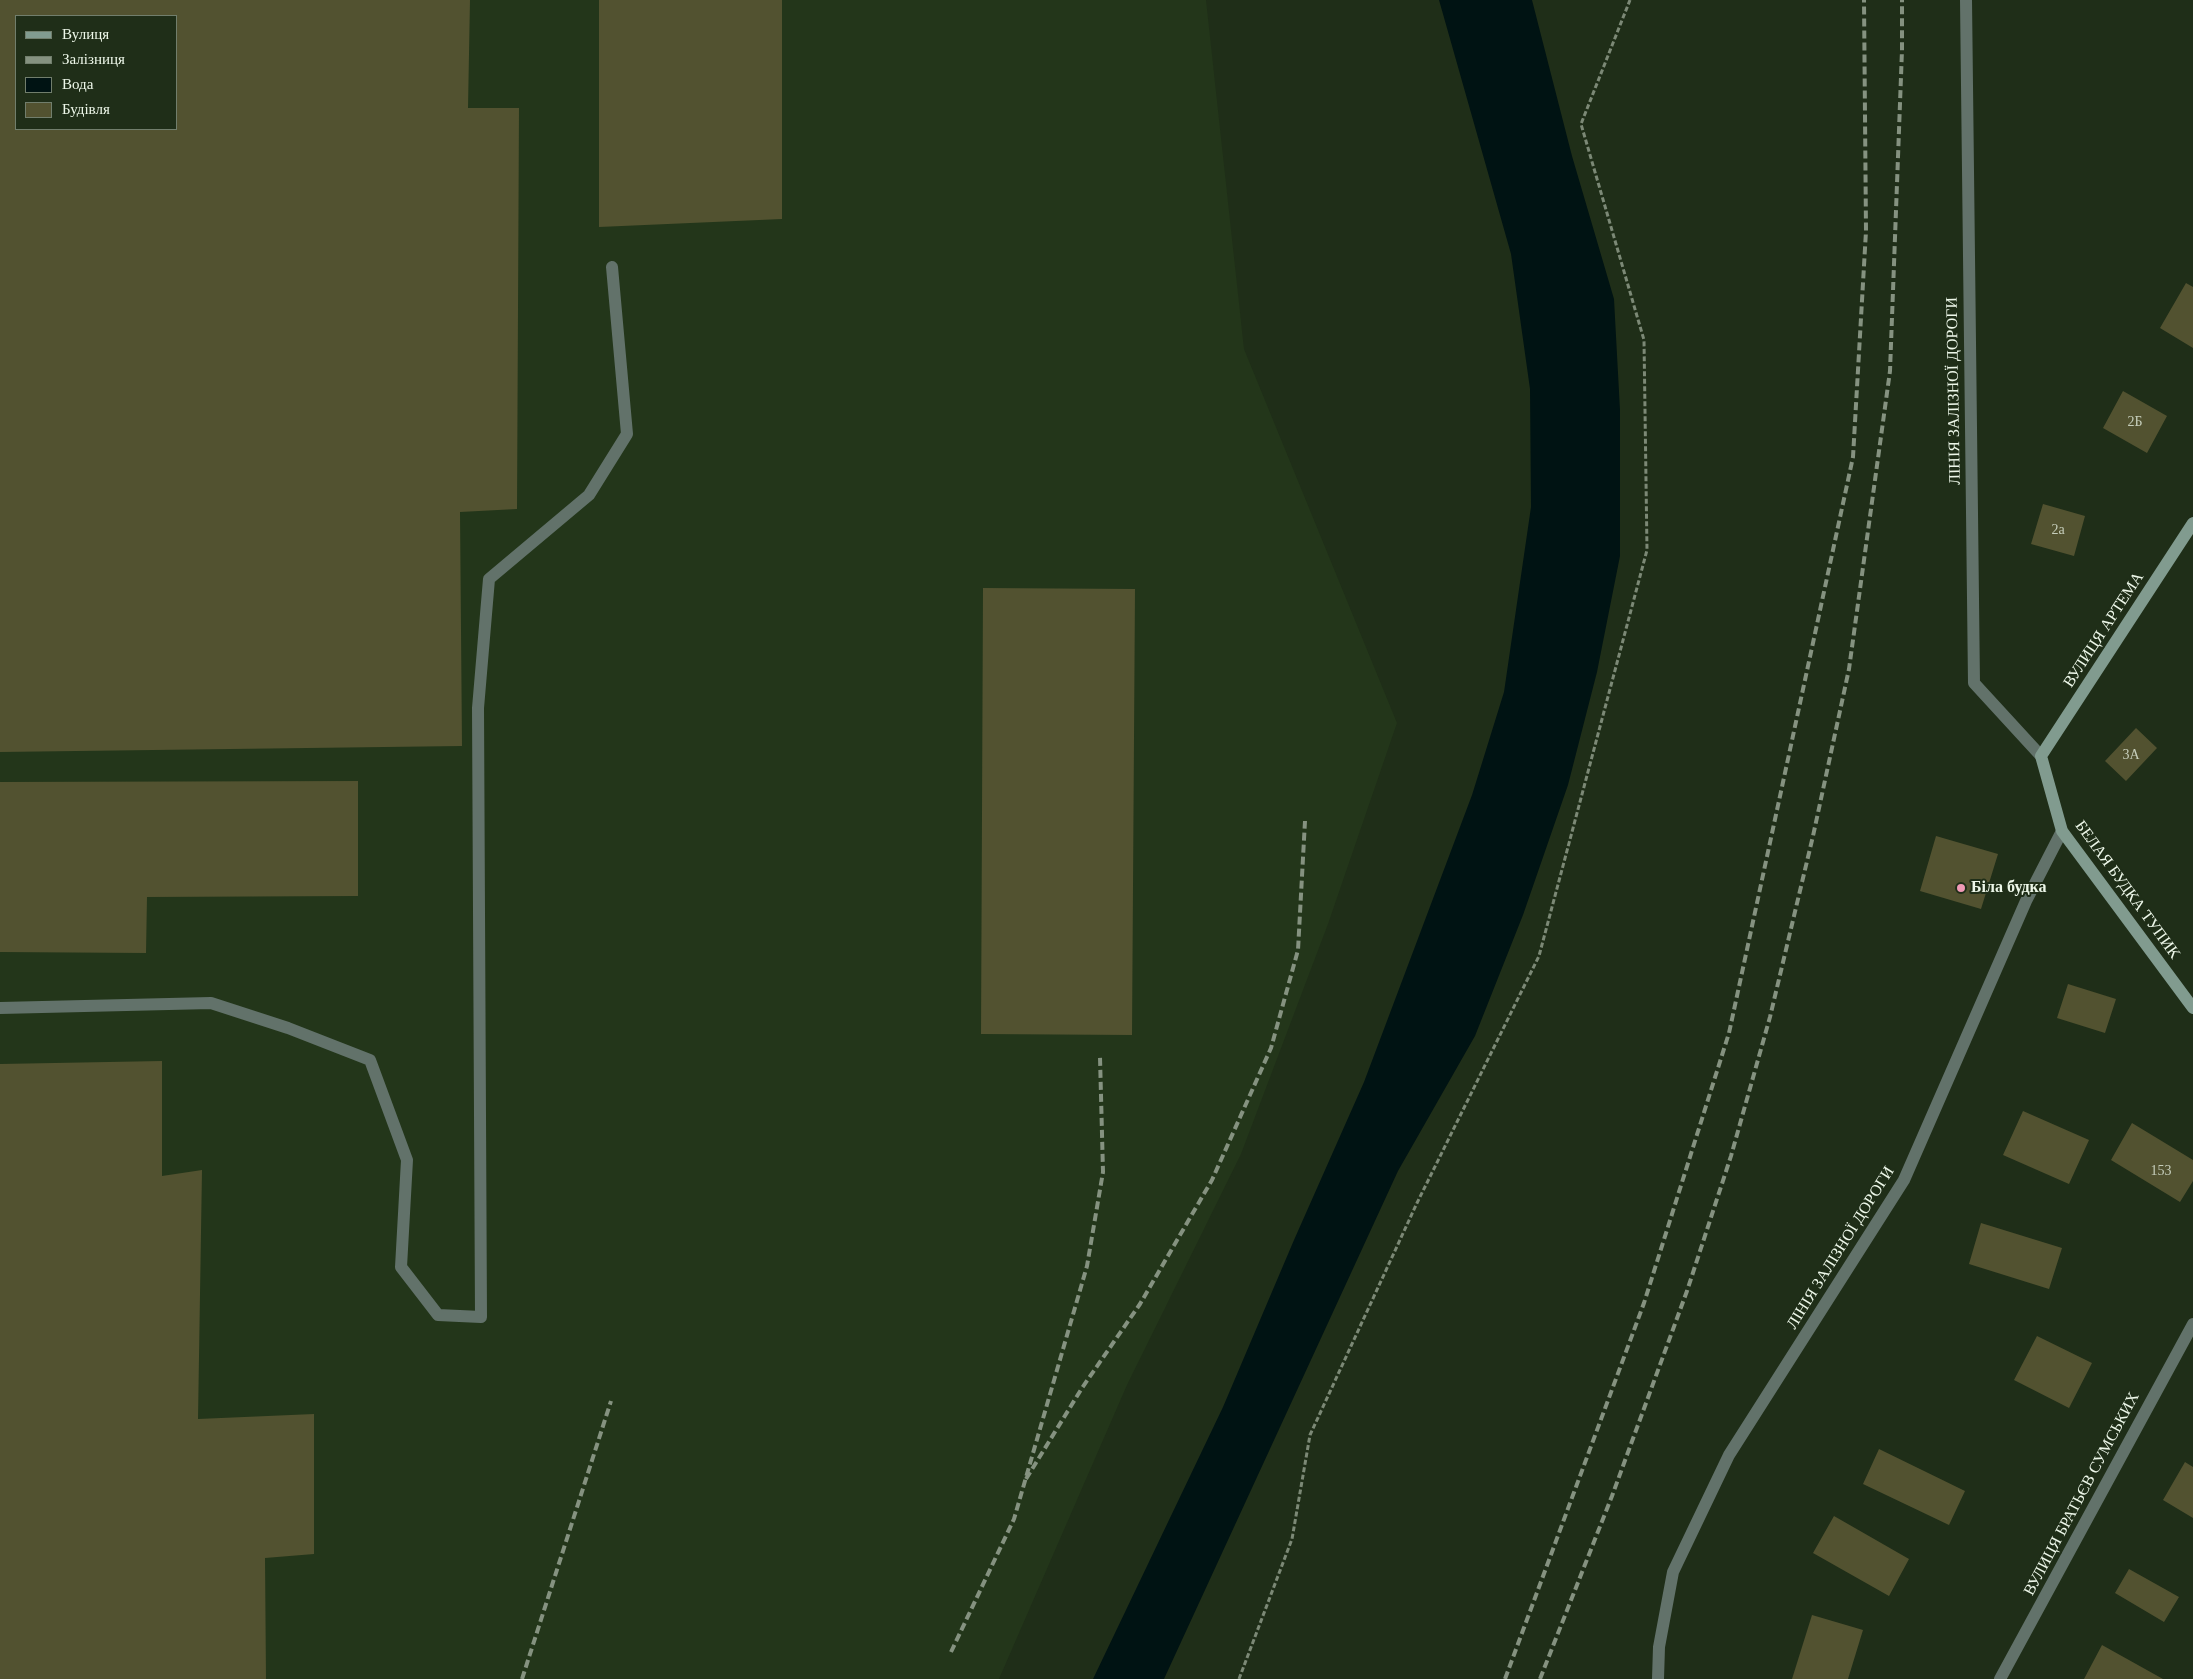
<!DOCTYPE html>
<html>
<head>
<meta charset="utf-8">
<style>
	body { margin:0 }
	#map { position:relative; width:2193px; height:1679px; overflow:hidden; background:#1f2e18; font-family:Georgia,serif }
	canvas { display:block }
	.legend { position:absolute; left:15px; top:15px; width:162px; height:115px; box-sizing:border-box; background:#1f2e18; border:1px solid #717e6c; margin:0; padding:6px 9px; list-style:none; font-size:15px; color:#edf7e9 }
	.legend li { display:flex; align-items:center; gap:10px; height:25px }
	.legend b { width:25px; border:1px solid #717e6c }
</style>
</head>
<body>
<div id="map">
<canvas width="2193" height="1679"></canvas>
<ul class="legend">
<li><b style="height:6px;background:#819b8f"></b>Вулиця</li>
<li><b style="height:6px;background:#859280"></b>Залізниця</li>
<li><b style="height:14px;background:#001313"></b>Вода</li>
<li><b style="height:14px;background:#525230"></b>Будівля</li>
</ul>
</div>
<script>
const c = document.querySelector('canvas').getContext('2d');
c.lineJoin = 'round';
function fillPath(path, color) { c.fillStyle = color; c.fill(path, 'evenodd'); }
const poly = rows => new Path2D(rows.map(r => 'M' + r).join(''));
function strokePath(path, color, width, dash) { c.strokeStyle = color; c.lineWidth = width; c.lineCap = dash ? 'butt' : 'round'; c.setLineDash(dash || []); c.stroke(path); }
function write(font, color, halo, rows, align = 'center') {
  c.font = font + ' Georgia,serif'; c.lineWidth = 4; c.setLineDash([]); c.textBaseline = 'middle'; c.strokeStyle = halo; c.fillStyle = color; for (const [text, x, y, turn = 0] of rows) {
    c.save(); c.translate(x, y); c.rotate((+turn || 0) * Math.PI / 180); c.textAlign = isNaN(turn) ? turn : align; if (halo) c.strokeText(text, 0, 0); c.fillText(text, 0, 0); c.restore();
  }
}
const built = poly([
	[0,0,1206,0,1244,349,1397,723,1328,924,1241,1154,1127,1385,999,1679,0,1679],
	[16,16,176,16,176,129,16,129]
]);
const water = poly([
	[1439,0,1532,0,1572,156,1614,299,1620,410,1620,556,1597,672,1568,785,1523,915,1475,1036,1398,1171,1164,1679,1093,1679,1223,1407,1294,1240,1364,1082,1472,795,1504,692,1531,507,1530,389,1511,254]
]);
const building = poly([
	[0,0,470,0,468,108,519,108,517,509,460,512,462,746,0,752],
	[16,16,176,16,176,129,16,129],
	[599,0,782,0,782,219,599,227],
	[2186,283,2193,287,2193,348,2160,328],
	[2123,391,2167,416,2147,453,2103,428],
	[2043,504,2085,516,2074,556,2031,544],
	[983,588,1135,589,1132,1035,981,1034],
	[2136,728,2157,748,2126,781,2105,761],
	[358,781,358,896,147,897,146,953,0,952,0,782],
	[1936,836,1998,854,1981,909,1920,891],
	[2068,984,2116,999,2105,1033,2057,1018],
	[162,1061,162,1176,202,1170,198,1419,314,1414,314,1554,265,1558,266,1679,0,1679,0,1064],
	[2023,1111,2089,1140,2069,1184,2003,1155],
	[2132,1123,2193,1160,2193,1181,2180,1202,2111,1160],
	[1981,1223,2062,1248,2049,1289,1969,1264],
	[2037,1336,2092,1363,2069,1408,2014,1380],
	[1879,1449,1965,1491,1949,1525,1863,1484],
	[2185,1462,2193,1467,2193,1518,2163,1500],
	[1834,1516,1909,1559,1889,1596,1813,1553],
	[2129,1569,2179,1597,2164,1622,2115,1593],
	[1812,1615,1863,1630,1848,1679,1792,1679],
	[2102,1645,2163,1679,2084,1679]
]);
const path = poly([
	[1239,1679,1292,1539,1310,1435,1417,1203,1539,956,1647,550,1644,340,1581,124,1630,0]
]);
const lane = poly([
	[0,1008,211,1003,288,1028,370,1060,407,1160,401,1267,438,1315,481,1317,478,708,489,579,589,495,627,434,612,267]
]);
const street = poly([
	[1966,0,1974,683,2041,756],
	[1658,1679,1659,1647,1673,1572,1729,1455,1904,1180,2026,901,2062,831],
	[2000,1679,2193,1324]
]);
const secondary = poly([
	[2193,523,2041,756,2062,831,2193,1008]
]);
const rail = poly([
	[1026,1479,1082,1388,1140,1304,1212,1180,1271,1048,1298,950,1305,821],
	[951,1652,1014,1519,1087,1266,1103,1172,1100,1057],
	[522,1679,611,1401],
	[1505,1679,1644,1303,1729,1033,1853,457,1866,231,1864,0],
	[1540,1679,1612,1496,1687,1291,1731,1156,1770,1017,1813,836,1849,669,1890,371,1902,50,1902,0]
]);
const markers = [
	[1961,888,5,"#f09ab6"]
];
const numberNames = [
	["2Б",2135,422],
	["2а",2058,530],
	["3А",2131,755],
	["153",2161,1171]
];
const streetNames = [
	["ЛІНІЯ ЗАЛІЗНОЇ ДОРОГИ",1954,391,-91],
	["ВУЛИЦЯ АРТЕМА",2104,630,-57],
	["БЕЛАЯ БУДКА ТУПИК",2127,890,54],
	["ЛІНІЯ ЗАЛІЗНОЇ ДОРОГИ",1841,1248,-58],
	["ВУЛИЦЯ БРАТЬЄВ СУМСЬКИХ",2082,1494,-62]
];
const poiNames = [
	["Біла будка",1971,888]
];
fillPath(built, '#23361a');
fillPath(water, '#001313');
fillPath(building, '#525230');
strokePath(path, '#7c8976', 3, [5, 2.5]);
strokePath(lane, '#62726a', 12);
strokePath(street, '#62726a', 12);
strokePath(secondary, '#819b8f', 12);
strokePath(rail, '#859280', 4, [8, 4]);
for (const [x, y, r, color] of markers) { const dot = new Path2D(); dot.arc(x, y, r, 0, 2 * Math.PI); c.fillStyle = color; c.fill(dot); strokePath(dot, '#1f2e18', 2); }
write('14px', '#c6cebb', null, numberNames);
write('16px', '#edf7e9', '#1f2e18', streetNames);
write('bold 16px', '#edf7e9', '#1f2e18', poiNames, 'left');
</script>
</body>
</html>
